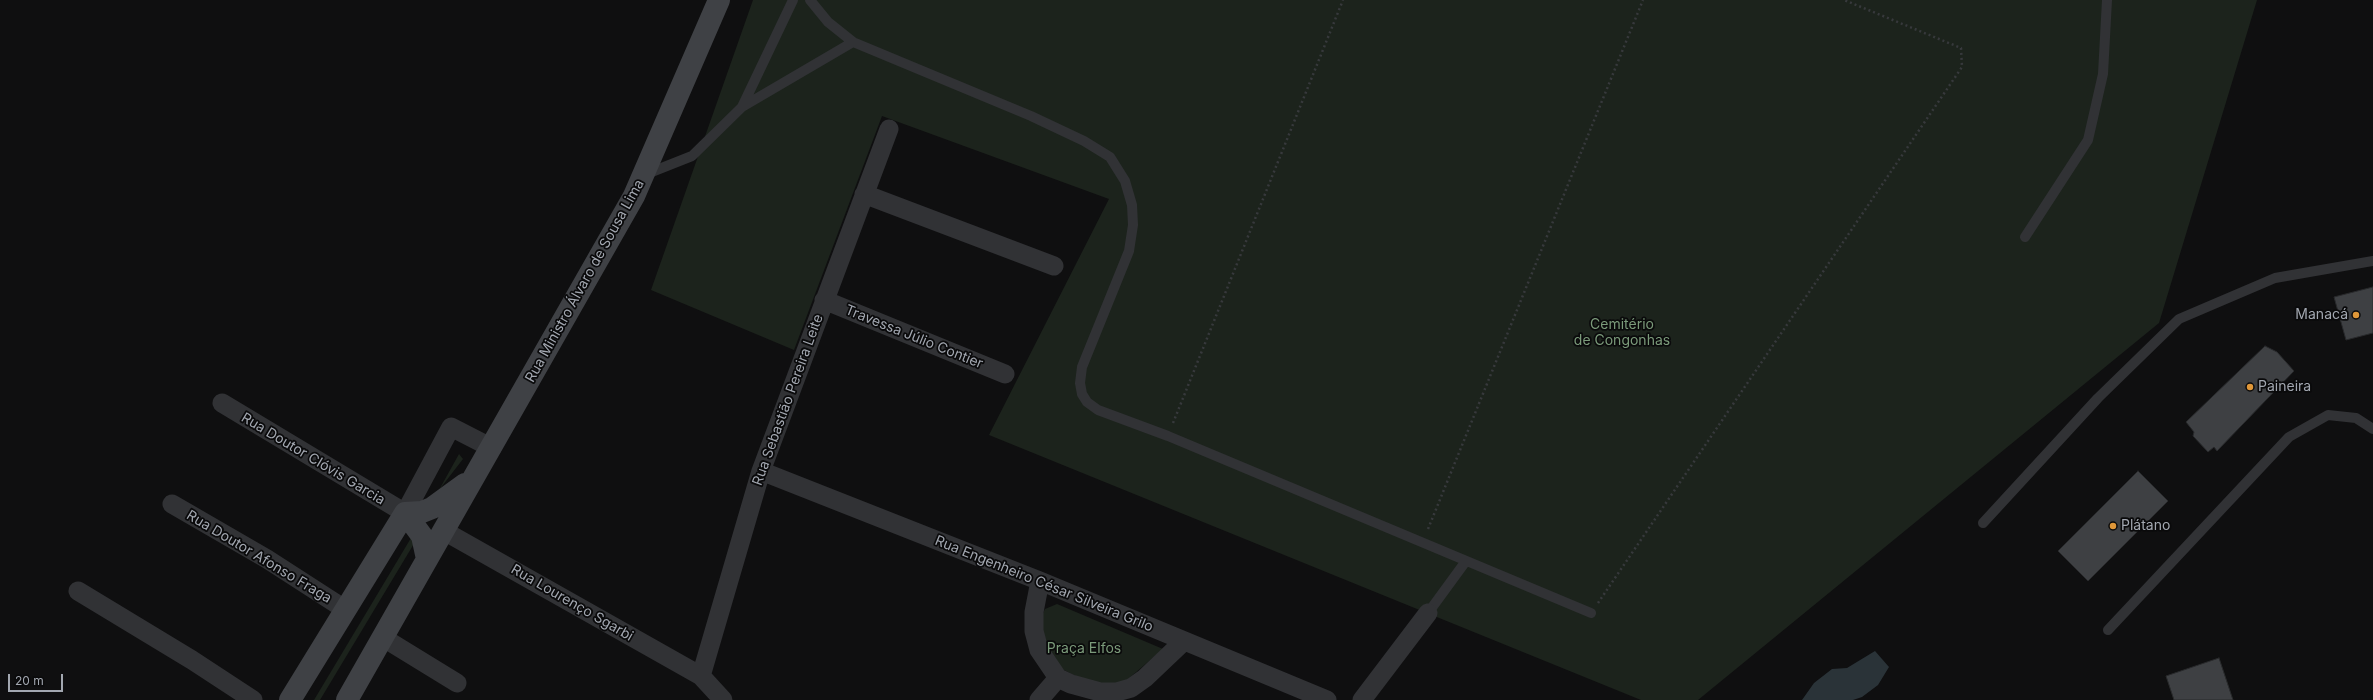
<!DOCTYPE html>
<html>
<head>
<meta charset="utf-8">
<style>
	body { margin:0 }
	#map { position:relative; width:2373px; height:700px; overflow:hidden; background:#0f0f10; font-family:Inter,sans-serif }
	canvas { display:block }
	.scale { position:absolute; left:8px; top:674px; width:55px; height:18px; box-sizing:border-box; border:2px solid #a2a7b0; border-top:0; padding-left:5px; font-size:12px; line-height:14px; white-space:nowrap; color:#a2a7b0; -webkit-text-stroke:3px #0a0a0b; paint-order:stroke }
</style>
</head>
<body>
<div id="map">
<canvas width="2373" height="700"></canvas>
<div class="scale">20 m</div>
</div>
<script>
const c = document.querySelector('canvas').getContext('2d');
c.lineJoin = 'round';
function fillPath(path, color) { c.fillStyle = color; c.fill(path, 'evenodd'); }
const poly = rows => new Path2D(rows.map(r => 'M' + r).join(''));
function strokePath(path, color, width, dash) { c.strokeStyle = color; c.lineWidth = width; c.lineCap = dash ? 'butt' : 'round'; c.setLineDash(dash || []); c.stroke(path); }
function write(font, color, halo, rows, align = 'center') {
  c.font = font + ' Inter,sans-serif'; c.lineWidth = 3.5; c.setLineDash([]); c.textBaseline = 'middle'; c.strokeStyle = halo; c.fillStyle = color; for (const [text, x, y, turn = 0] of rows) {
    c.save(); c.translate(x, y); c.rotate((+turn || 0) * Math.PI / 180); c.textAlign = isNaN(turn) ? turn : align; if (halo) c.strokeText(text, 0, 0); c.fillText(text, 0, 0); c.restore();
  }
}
const green = poly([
	[753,0,2257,0,2159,323,1698,700,1641,700,989,435,1109,199,882,116,794,350,651,290],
	[459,454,463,459,439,490],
	[418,537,320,700,314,700,411,538],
	[1057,604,1163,649,1121,685,1100,688,1054,665,1038,623,1045,609]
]);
const water = poly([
	[1875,651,1889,667,1878,685,1862,697,1853,700,1802,700,1814,683,1832,669,1847,668]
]);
const building = poly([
	[2373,287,2373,333,2346,340,2334,297,2373,287],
	[2265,346,2277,352,2294,371,2217,451,2214,447,2208,452,2193,436,2194,432,2186,422,2265,346],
	[2138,471,2168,501,2088,581,2058,551,2138,471],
	[2219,658,2233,700,2174,700,2166,676,2219,658]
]);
const path = poly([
	[1173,423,1343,0],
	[1428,529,1643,0],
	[1598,603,1962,67,1961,48,1844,0]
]);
const lane = poly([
	[810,0,828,22,853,42,1031,116,1084,141,1110,157,1125,181,1132,205,1133,225,1129,251,1082,367,1080,383,1082,394,1087,402,1098,410,1168,436,1591,613],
	[742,107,793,0],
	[644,175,692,156,742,107,853,42],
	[2025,237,2088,140,2103,74,2107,0],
	[1983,523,2098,398,2179,319,2275,278,2373,261],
	[1428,613,1466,561],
	[2108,630,2289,437,2328,415,2356,418,2373,429]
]);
const street = poly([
	[864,194,1054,266],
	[824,300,1005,374],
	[222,403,405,513,451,427,492,448],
	[761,471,1040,581,1327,700],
	[172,504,267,559,346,610],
	[444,531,701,676,723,700],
	[1040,581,1034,612,1034,631,1039,650,1058,678,1071,684,1100,692,1117,692,1131,688,1145,678,1184,641],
	[78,591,192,660,253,700],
	[382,637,457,683],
	[701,676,761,471,889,129],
	[1039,700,1058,678],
	[1362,700,1428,613]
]);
const secondary = poly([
	[405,513,422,512,432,508,465,484],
	[405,513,422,536,427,559],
	[290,700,405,513],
	[347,700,634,196,719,0]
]);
const markers = [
	[2356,315,4,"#df9739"],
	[2250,387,4,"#df9739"],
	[2113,526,4,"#df9739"]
];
const streetNames = [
	["Rua Ministro Álvaro de Sousa Lima",585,281,-61],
	["Travessa Júlio Contier",914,337,22],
	["Rua Sebastião Pereira Leite",788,400,-70],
	["Rua Doutor Clóvis Garcia",313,459,31],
	["Rua Doutor Afonso Fraga",259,557,31],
	["Rua Engenheiro César Silveira Grilo",1044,584,22],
	["Rua Lourenço Sgarbi",572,603,30]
];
const poiNames = [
	["Manacá",2348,315,"right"],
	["Paineira",2258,387],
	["Plátano",2121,526]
];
const parkNames = [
	["Cemitério",1622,325],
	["de Congonhas",1622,341],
	["Praça Elfos",1084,649]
];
fillPath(green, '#1c231c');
fillPath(water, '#2a3338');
fillPath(building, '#3e4043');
strokePath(building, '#292a2c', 1);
strokePath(path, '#37393c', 2.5, [2, 3]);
strokePath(lane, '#313235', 10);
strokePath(street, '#313235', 19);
strokePath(secondary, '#3f4145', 22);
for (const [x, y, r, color] of markers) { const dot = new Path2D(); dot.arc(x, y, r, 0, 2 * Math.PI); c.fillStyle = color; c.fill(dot); strokePath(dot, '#0a0a0b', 1.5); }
write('14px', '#a2a7b0', '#0a0a0b', streetNames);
write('14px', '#a2a7b0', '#0a0a0b', poiNames, 'left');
write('14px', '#7b9a7a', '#0a0a0b', parkNames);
</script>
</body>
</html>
